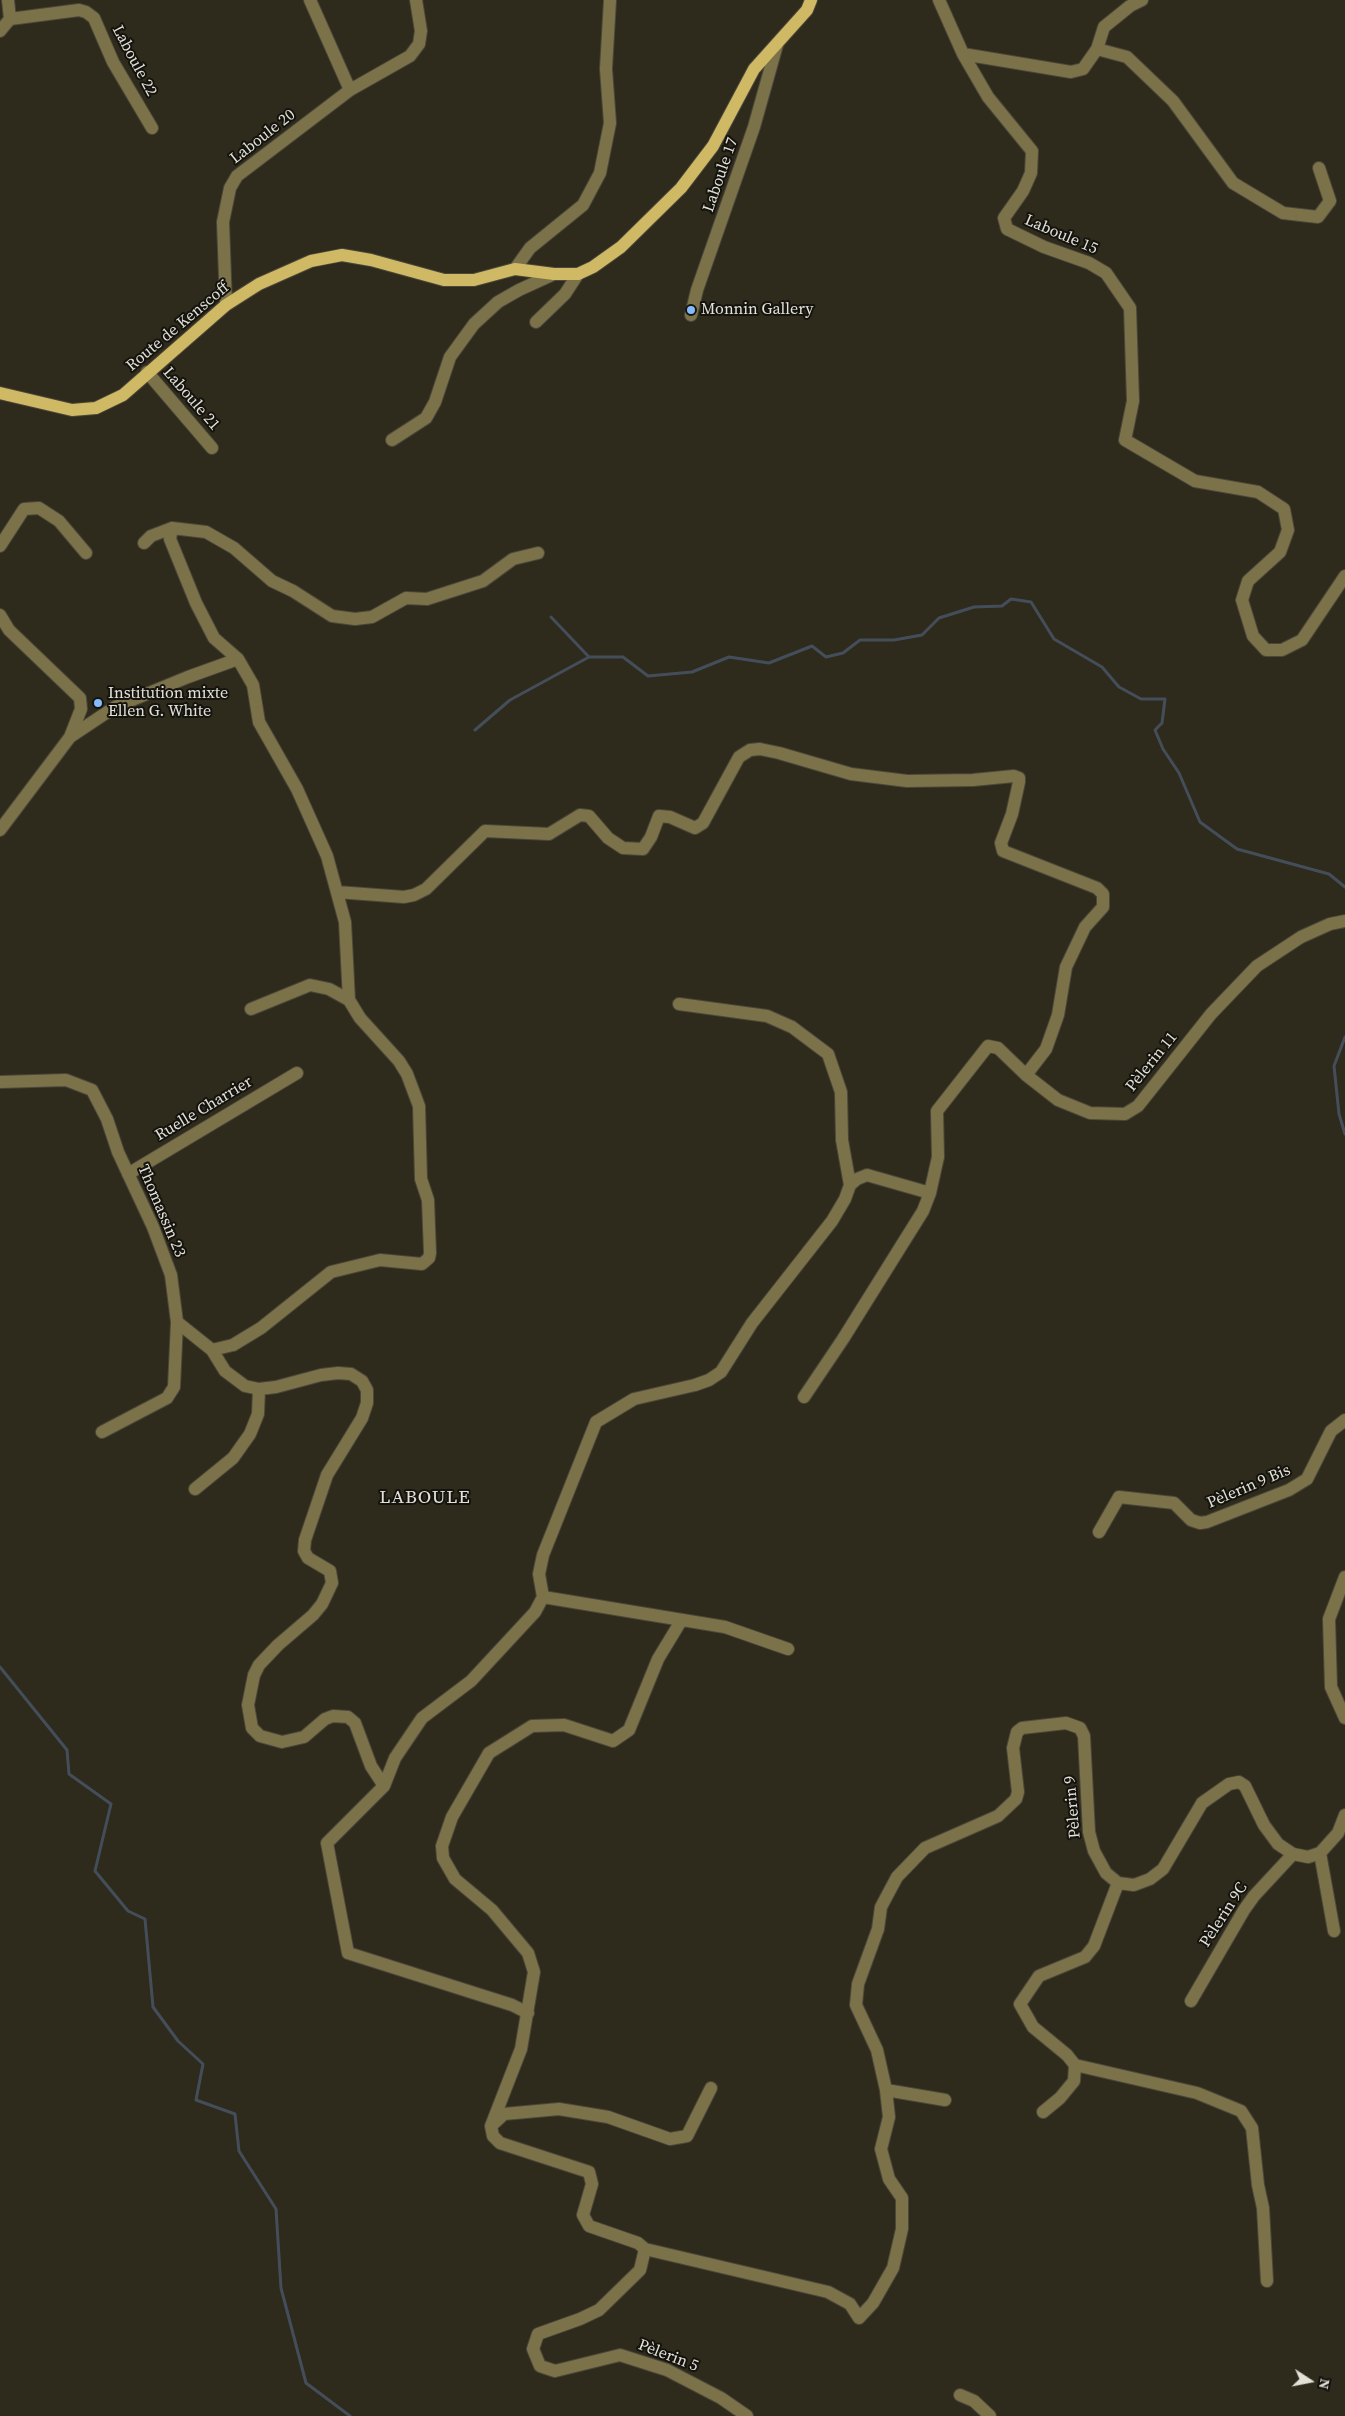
<!DOCTYPE html>
<html>
<head>
<meta charset="utf-8">
<style>
	body { margin:0 }
	#map { position:relative; width:1345px; height:2416px; overflow:hidden; background:#2e2a1c; font-family:"Source Serif 4",serif }
	canvas { display:block }
	.north { position:absolute; left:1285px; top:2356px; width:50px; height:50px; -webkit-text-stroke:4px #14130d; paint-order:stroke; rotate:101deg; font-size:14px; font-weight:700; line-height:20px; text-align:center; color:#e2e0d7 }
	.north::after { content:''; display:block; margin:auto; width:18px; height:22px; background:#e2e0d7; clip-path:polygon(50% 0,100% 100%,50% 72%,0 100%) }
</style>
</head>
<body>
<div id="map">
<canvas width="1345" height="2416"></canvas>
<div class="north">N</div>
</div>
<script>
const c = document.querySelector('canvas').getContext('2d');
c.lineJoin = 'round';
const poly = rows => new Path2D(rows.map(r => 'M' + r).join(''));
function strokePath(path, color, width, dash) { c.strokeStyle = color; c.lineWidth = width; c.lineCap = dash ? 'butt' : 'round'; c.setLineDash(dash || []); c.stroke(path); }
function write(font, color, halo, rows, align = 'center') {
  c.font = font + ' "Source Serif 4",serif'; c.lineWidth = 4; c.setLineDash([]); c.textBaseline = 'middle'; c.strokeStyle = halo; c.fillStyle = color; for (const [text, x, y, turn = 0] of rows) {
    c.save(); c.translate(x, y); c.rotate((+turn || 0) * Math.PI / 180); c.textAlign = isNaN(turn) ? turn : align; if (halo) c.strokeText(text, 0, 0); c.fillText(text, 0, 0); c.restore();
  }
}
const stream = poly([
	[551,617,589,657,623,657,648,676,692,672,729,657,769,663,812,646,826,657,843,653,860,640,894,640,922,635,939,618,974,607,1002,606,1011,599,1031,602,1054,639,1102,667,1119,687,1141,699,1165,699,1162,723,1155,730,1163,749,1179,773,1200,822,1237,849,1329,874,1345,887],
	[475,730,510,700,589,657],
	[1345,1037,1334,1066,1339,1114,1345,1134],
	[0,1667,67,1750,69,1774,111,1804,95,1871,128,1911,145,1919,153,2007,178,2041,203,2064,196,2100,235,2114,239,2151,276,2209,281,2288,306,2383,350,2416]
]);
const minor = poly([
	[8,0,10,19],
	[310,0,350,90],
	[939,0,963,54,988,97,1032,151,1031,173,1023,191,1004,218,1007,229,1044,247,1089,263,1106,273,1130,308,1133,401,1125,440,1195,481,1258,492,1284,509,1288,530,1280,552,1248,581,1242,600,1253,636,1266,650,1282,650,1302,640,1345,576],
	[0,31,10,19,79,10,86,12,94,18,113,62,152,128],
	[1097,49,1104,27,1130,6,1142,0],
	[963,54,1071,72,1083,69,1097,49,1127,57,1173,101,1233,183,1283,213,1318,217,1330,201,1319,168],
	[515,269,530,248,583,205,600,173,610,123,606,69,610,0],
	[226,305,223,222,230,188,237,176,350,90,410,56,419,44,421,31,416,0],
	[691,315,697,290,754,127,777,45],
	[536,322,565,294,578,274],
	[147,372,212,448],
	[392,440,426,418,435,402,450,357,474,324,498,302,519,290,554,274],
	[172,528,170,539,196,603,214,638,238,659],
	[144,543,151,536,172,528,206,532,234,548,272,581,293,591,332,616,355,619,372,617,406,598,427,599,483,581,513,559,538,553],
	[0,546,24,509,39,508,59,521,86,553],
	[0,615,9,630,80,698,81,709,70,737],
	[0,830,70,737,115,707,188,677,238,659,253,685,259,722,297,789,327,856,345,922,349,1000],
	[337,892,404,897,414,895,426,889,485,831,549,834,580,815,589,816,608,838,623,848,643,849,651,837,659,816,670,817,695,828,703,823,739,757,750,750,760,749,779,753,851,774,907,781,973,780,1014,776,1019,778,1019,782,1012,814,1001,843,1003,851,1097,888,1103,894,1103,907,1085,927,1066,967,1058,1015,1046,1049,1026,1075],
	[679,1004,767,1016,792,1027,828,1054,841,1092,842,1140,850,1185],
	[0,1082,66,1080,92,1090,107,1119,118,1152,153,1227,171,1275,177,1322,174,1387,167,1398,102,1432],
	[128,1174,297,1073],
	[177,1322,212,1350,225,1371,245,1386,259,1389,276,1387,321,1375,338,1373,351,1374,362,1381,367,1390,367,1403,362,1418,327,1475,305,1540,304,1551,308,1558,330,1571,332,1583,322,1604,313,1615,278,1645,259,1665,254,1675,248,1705,252,1728,260,1736,282,1742,304,1737,325,1719,333,1716,348,1717,355,1723,371,1766,384,1786],
	[212,1350,233,1345,261,1328,331,1272,380,1260,422,1264,429,1258,430,1253,428,1200,421,1179,419,1106,407,1074,399,1061,360,1018,349,1000,329,989,310,985,251,1009],
	[804,1397,843,1339,923,1211,930,1193,938,1157,937,1111,988,1046,998,1048,1026,1075,1058,1100,1090,1113,1125,1114,1138,1106,1211,1014,1257,966,1301,937,1330,924,1345,921],
	[195,1489,233,1458,250,1434,258,1414,259,1389],
	[1099,1532,1119,1497,1174,1503,1191,1520,1200,1523,1207,1522,1289,1490,1307,1479,1331,1431,1345,1420],
	[1345,1577,1329,1619,1331,1687,1345,1718],
	[543,1597,725,1627,788,1649],
	[681,1621,658,1659,629,1730,613,1741,564,1725,532,1726,489,1753,452,1817,442,1846,443,1858,455,1879,492,1910,528,1953,534,1972,521,2049,491,2126,493,2136,500,2143,589,2172,592,2184,583,2215,589,2226,638,2243,645,2249,828,2292,850,2304,859,2318,873,2303,893,2268,902,2229,902,2198,889,2179,881,2149,889,2117,886,2090,877,2050,856,2005,858,1984,878,1929,881,1907,897,1877,925,1848,998,1816,1016,1799,1018,1792,1013,1748,1017,1732,1022,1728,1066,1723,1080,1728,1084,1736,1089,1832,1094,1851,1106,1873,1118,1883,1134,1885,1150,1879,1163,1869,1202,1803,1229,1784,1239,1782,1245,1786,1264,1825,1278,1844,1293,1854,1308,1857,1320,1853,1338,1833,1345,1815],
	[1320,1853,1334,1931],
	[1191,2001,1244,1910,1254,1896,1293,1854],
	[528,2013,512,2005,348,1953,327,1843,384,1786,395,1758,422,1718,471,1681,535,1612,543,1597,539,1574,543,1555,596,1422,634,1399,695,1385,709,1380,721,1372,752,1323,832,1221,845,1199,850,1185,857,1179,867,1175,930,1193],
	[1075,2065,1197,2093,1241,2111,1252,2128,1258,2185,1263,2208,1267,2281],
	[886,2090,945,2100],
	[1043,2112,1060,2098,1074,2081,1075,2065,1067,2055,1033,2027,1020,2004,1039,1976,1085,1957,1094,1946,1118,1883],
	[492,2125,504,2114,559,2109,608,2117,670,2139,687,2136,711,2088],
	[645,2249,640,2270,599,2310,580,2319,538,2334,533,2349,540,2366,555,2371,620,2355,667,2370,721,2398,747,2416],
	[960,2395,974,2401,990,2416]
]);
const major = poly([
	[0,393,72,410,96,408,123,395,226,305,259,284,311,261,342,255,371,260,444,280,474,280,515,269,554,274,578,274,593,267,621,247,681,188,713,146,754,69,807,10,811,0]
]);
const markers = [
	[691,310,5,"#84bcfb"],
	[98,703,5,"#84bcfb"]
];
const streetNames = [
	["Laboule 22",134,61,62],
	["Laboule 20",263,137,-38],
	["Laboule 17",721,175,-71],
	["Laboule 15",1061,235,23],
	["Route de Kenscoff",178,327,-40],
	["Laboule 21",191,399,49],
	["Pèlerin 11",1152,1062,-51],
	["Ruelle Charrier",204,1109,-31],
	["Thomassin 23",161,1211,67],
	["Pèlerin 9 Bis",1249,1487,-23],
	["Pèlerin 9",1073,1807,-95],
	["Pèlerin 9C",1224,1915,-57],
	["Pèlerin 5",668,2356,21]
];
const poiNames = [
	["Monnin Gallery",701,310],
	["Institution mixte",108,694],
	["Ellen G. White",108,712]
];
const quarterNames = [
	["LABOULE",425,1498]
];
strokePath(stream, '#444e5b', 3);
strokePath(minor, '#4b473a', 14);
strokePath(major, '#4b473a', 14);
strokePath(minor, '#7c724a', 12);
strokePath(major, '#cfb964', 12);
for (const [x, y, r, color] of markers) { const dot = new Path2D(); dot.arc(x, y, r, 0, 2 * Math.PI); c.fillStyle = color; c.fill(dot); strokePath(dot, '#14130d', 2); }
write('16px', '#e2e0d7', '#14130d', streetNames);
write('16px', '#e2e0d7', '#14130d', poiNames, 'left');
c.letterSpacing = '1px';
write('19px', '#e2e0d7', '#14130d', quarterNames);
c.letterSpacing = '0px';
</script>
</body>
</html>
